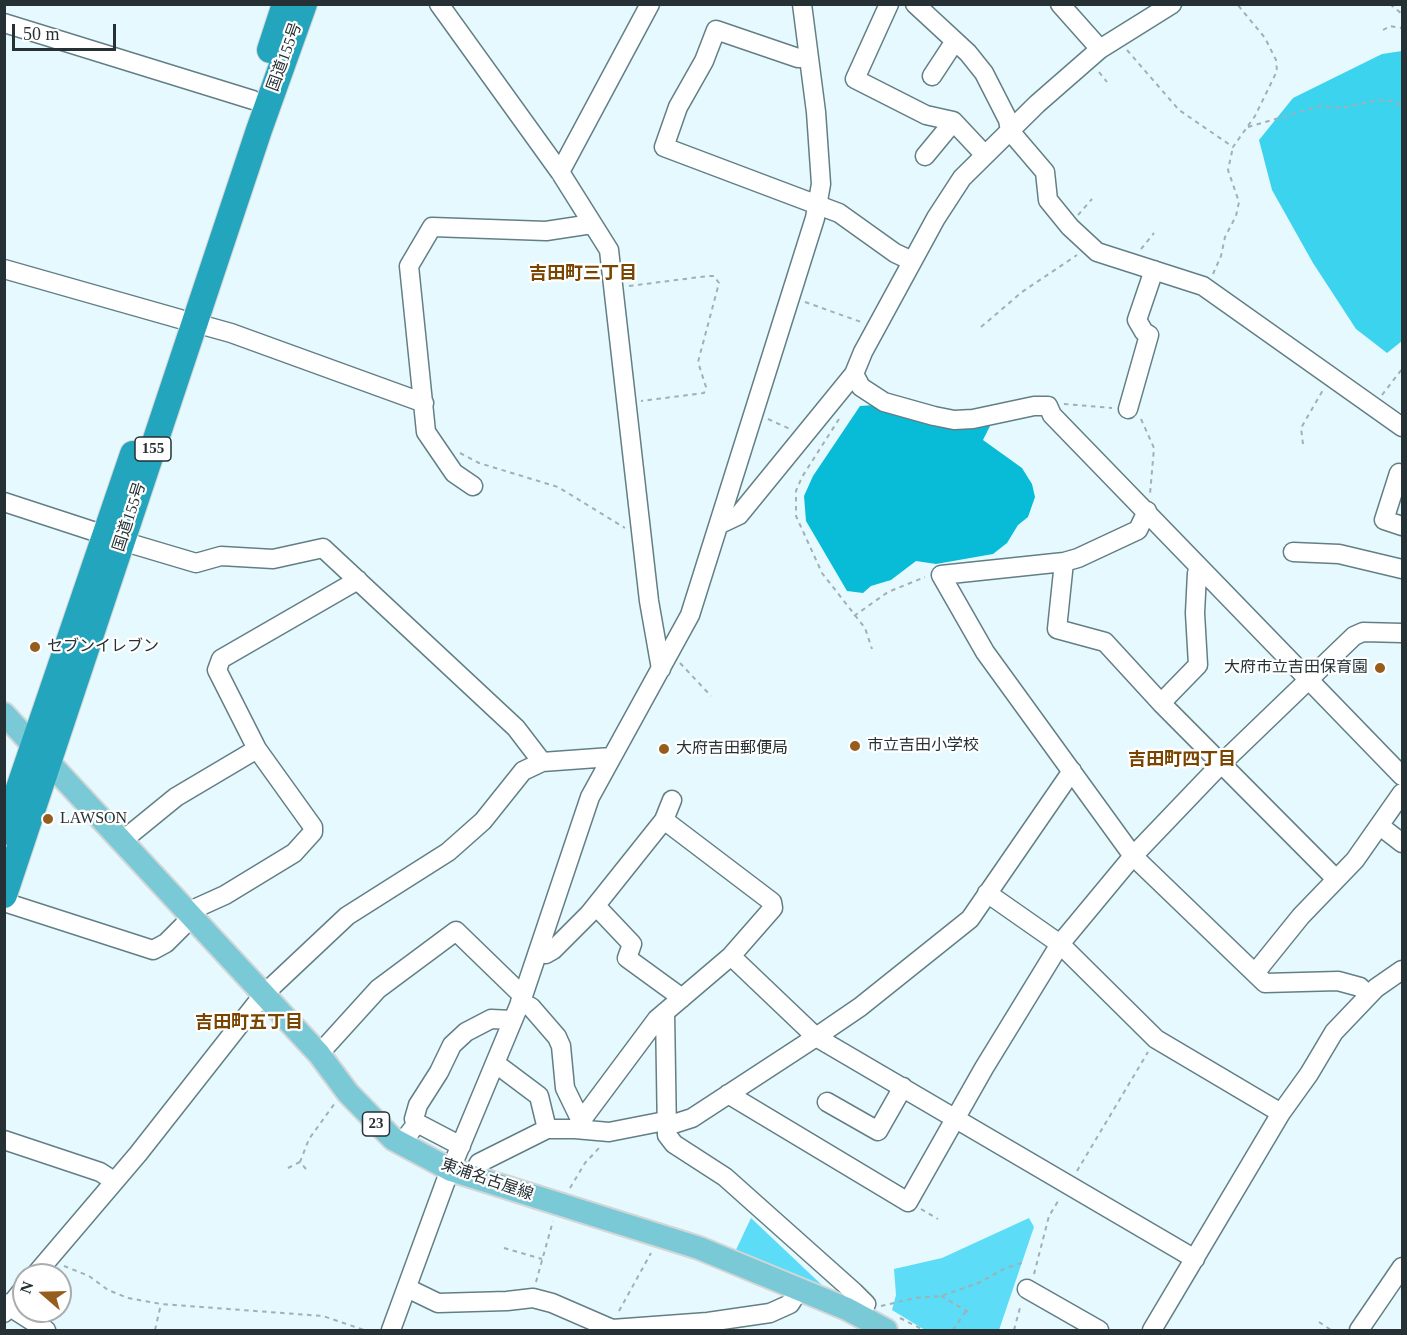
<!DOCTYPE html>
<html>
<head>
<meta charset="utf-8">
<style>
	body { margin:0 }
	#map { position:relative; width:1407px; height:1335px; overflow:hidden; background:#e6f9fe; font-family:"Times New Roman",serif }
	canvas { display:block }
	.frame { position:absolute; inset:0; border:6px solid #253134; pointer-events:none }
	.north { position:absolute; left:12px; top:1263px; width:60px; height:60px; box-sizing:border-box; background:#fff; border:2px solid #a8adae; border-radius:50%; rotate:290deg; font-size:16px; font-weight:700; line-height:24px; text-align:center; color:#253134 }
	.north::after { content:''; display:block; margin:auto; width:21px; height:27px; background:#975d1c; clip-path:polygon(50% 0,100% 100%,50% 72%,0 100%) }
	.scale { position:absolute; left:12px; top:24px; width:104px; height:27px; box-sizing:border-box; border:3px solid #253134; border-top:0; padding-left:8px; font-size:18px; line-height:21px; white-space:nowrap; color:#253134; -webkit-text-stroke:4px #fff; paint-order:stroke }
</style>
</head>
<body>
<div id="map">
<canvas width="1407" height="1335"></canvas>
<div class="frame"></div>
<div class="north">N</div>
<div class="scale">50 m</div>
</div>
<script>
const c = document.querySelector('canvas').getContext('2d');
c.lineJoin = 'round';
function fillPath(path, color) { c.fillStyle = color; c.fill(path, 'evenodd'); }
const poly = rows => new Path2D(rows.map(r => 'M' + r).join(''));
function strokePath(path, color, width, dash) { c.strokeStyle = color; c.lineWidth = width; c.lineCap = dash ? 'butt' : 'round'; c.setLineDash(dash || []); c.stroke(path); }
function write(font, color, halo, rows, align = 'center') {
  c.font = font + ' "Times New Roman","Noto Sans JP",serif'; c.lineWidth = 4.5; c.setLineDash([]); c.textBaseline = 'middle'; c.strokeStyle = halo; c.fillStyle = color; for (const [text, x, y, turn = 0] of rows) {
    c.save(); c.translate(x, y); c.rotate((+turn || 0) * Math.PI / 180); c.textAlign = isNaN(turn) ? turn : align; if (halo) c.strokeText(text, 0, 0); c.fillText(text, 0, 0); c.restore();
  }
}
const green = poly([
	[751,1218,842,1304,734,1254],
	[1029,1218,1034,1227,999,1330,925,1330,892,1310,896,1295,894,1269,942,1258]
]);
const forest = poly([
	[1402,51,1402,341,1387,353,1356,329,1313,263,1272,190,1259,140,1293,98,1382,54]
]);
const water = poly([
	[875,405,918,420,961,430,991,424,983,440,1022,468,1032,484,1035,497,1028,517,1018,525,1007,543,993,554,936,564,916,561,891,580,871,586,863,593,847,591,806,521,804,496,813,476,860,406]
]);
const path = poly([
	[1390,4,1402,14],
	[1383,30,1390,26,1402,28],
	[1127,50,1179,110,1233,147,1255,116,1277,71,1276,60,1265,38,1237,4],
	[1099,72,1107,82],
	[1248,127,1320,106,1342,108,1378,100,1393,101,1402,106],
	[1078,215,1092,199],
	[1141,249,1154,233],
	[1213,274,1221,256,1225,237,1236,216,1239,202,1228,170,1233,147],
	[629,286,708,276,714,276,719,283,698,362,706,387,704,393,641,401],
	[805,302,861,322],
	[981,327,1022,292,1077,255],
	[1382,395,1402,369],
	[1064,404,1112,408],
	[768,419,790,429],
	[839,419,802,477,796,491,796,516,822,573,865,628,872,649],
	[1141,419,1154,448,1150,494],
	[1303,444,1301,428,1323,390],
	[460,453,479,463,558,487,625,528],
	[854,616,888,592,925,577],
	[680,663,711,696],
	[288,1168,300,1162],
	[306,1169,300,1162,309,1139,335,1103],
	[1077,1171,1148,1052],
	[570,1188,585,1163,600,1147],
	[921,1209,938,1219],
	[504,1248,542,1259],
	[64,1266,89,1276,108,1290,128,1298,161,1304,323,1316,364,1330],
	[1034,1274,1049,1216,1060,1198],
	[536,1282,553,1221],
	[941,1296,972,1314],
	[881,1306,915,1298,941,1296,981,1282,1005,1268,1022,1263],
	[619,1311,651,1253],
	[900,1318,924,1330],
	[1319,1322,1331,1330],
	[155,1330,161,1304],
	[953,1330,966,1311],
	[1014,1330,1021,1304]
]);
const minor = poly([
	[439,4,560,172,609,250,649,601,661,669],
	[889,4,855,79,926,115,953,121,984,154],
	[915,4,968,53,984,73,1008,120,1010,131,1045,172,1048,200,1070,227,1097,252,1203,286,1402,427],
	[1060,4,1100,49],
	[1172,4,1100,49,1037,104,962,178,936,218,863,352,854,374,861,387,884,402,934,416,954,420,973,419,1034,406,1048,406,1052,415,1402,776],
	[4,23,253,100],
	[809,58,798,58,716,30,704,61,678,107,664,147,839,213,895,253,912,261],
	[932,76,955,41],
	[925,156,949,127,951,121],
	[560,172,650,4],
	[4,269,180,319],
	[195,323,231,333,424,403],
	[1128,409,1149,335,1144,332,1137,320,1154,270],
	[1399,473,1384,520,1402,526],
	[473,486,454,473,426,432,409,266,432,227,546,231,592,224],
	[4,502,105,535],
	[1147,511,1138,530,1078,558,1064,562,941,575,985,652,1133,856,1265,983,1338,981,1360,987,1368,995],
	[720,524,739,515,854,374],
	[122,541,196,563,221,556,273,559,323,548,516,728,542,762],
	[1293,552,1339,554,1402,569],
	[1064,562,1057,629,1105,642,1161,703,1336,879],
	[1161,703,1198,665,1195,613,1197,573,1200,569],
	[1380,826,1402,843],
	[122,841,176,797,257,749],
	[987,893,1060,944,1156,1039,1281,1113],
	[4,902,153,950,166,943,184,925,194,909,225,895,294,853,313,832,313,827,257,749,217,670,221,659,358,580],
	[596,906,632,944,627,958,682,998],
	[538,952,546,954,553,950,589,914,664,820],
	[731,956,816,1037,1195,1259],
	[1255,973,1301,916,1355,860,1402,793],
	[520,1002,531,1007,557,1037,561,1046,565,1088,581,1121],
	[665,1012,667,1135,674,1144,725,1177,854,1292,866,1304,860,1316],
	[319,1054,378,989,456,931,523,996],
	[495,1063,539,1096,547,1129],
	[728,1094,908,1202,984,1068,1060,944,1133,856,1221,764,1354,636,1363,632,1402,633],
	[827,1102,878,1131,903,1087],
	[417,1123,414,1119,418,1105,439,1072,452,1045,466,1032,491,1019,513,1020],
	[667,1126,692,1118,816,1037,860,1007,970,919,1072,771],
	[575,1129,609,1132,665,1121],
	[4,1140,100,1172,114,1181],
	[401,1144,417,1123,461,1146],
	[471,1177,479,1163,547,1129,575,1129,657,1019,731,956,773,908,772,902,664,820,672,800],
	[35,1275,138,1154,263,995,347,916,448,852,483,821,523,771,542,762,611,757],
	[407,1288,438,1303,507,1301,533,1298,552,1303,612,1329,708,1322,770,1313,790,1304,799,1290],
	[1027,1289,1099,1330],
	[4,1303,46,1330],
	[4,1313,24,1288],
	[391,1330,445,1183,523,996,590,797,690,615,815,218,821,184,816,112,802,4],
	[1152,1330,1281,1113,1309,1074,1334,1032,1376,988,1402,970],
	[1359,1330,1402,1267]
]);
const major = poly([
	[4,714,319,1054,348,1093,393,1139,451,1170,699,1248,847,1309,886,1330]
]);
const highway = poly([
	[270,50,285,4],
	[4,832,133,454],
	[4,895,259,130,304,4]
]);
const markers = [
	[35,647,6,"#975d1c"],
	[1380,668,6,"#975d1c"],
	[855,746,6,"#975d1c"],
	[664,749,6,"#975d1c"],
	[48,819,6,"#975d1c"]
];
const shields = [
	[153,449,36],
	[376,1124,27]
];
const shieldNames = [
	["155",153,449],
	["23",376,1124]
];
const streetNames = [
	["国道155号",285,57,-70],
	["国道155号",130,517,-72],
	["東浦名古屋線",487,1180,19]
];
const poiNames = [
	["セブンイレブン",47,647],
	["大府市立吉田保育園",1368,668,"right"],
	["市立吉田小学校",867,746],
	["大府吉田郵便局",676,749],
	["LAWSON",60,819]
];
const neighbourhoodNames = [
	["吉田町三丁目",583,274],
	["吉田町四丁目",1182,760],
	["吉田町五丁目",249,1023]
];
fillPath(green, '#5cdcf6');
fillPath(forest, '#3cd3ef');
fillPath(water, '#08bcd8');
strokePath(minor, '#627f86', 21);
strokePath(major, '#d3d6d6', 26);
strokePath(highway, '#d3d6d6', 28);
strokePath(path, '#a0b0b5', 2, [4.5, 4.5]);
strokePath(minor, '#fff', 18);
strokePath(major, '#7ac9d7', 22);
strokePath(highway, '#22a5bd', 26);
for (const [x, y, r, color] of markers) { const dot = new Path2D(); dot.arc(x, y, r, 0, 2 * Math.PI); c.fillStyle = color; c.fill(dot); strokePath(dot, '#fff', 2); }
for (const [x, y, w] of shields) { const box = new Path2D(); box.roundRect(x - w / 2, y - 12, w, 24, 4.5); c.fillStyle = '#fff'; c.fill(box); strokePath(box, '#253134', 1.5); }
write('bold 15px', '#253134', null, shieldNames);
write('16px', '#253134', '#fff', streetNames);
write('16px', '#253134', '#fff', poiNames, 'left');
write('bold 18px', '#794501', '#fff', neighbourhoodNames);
</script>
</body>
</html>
